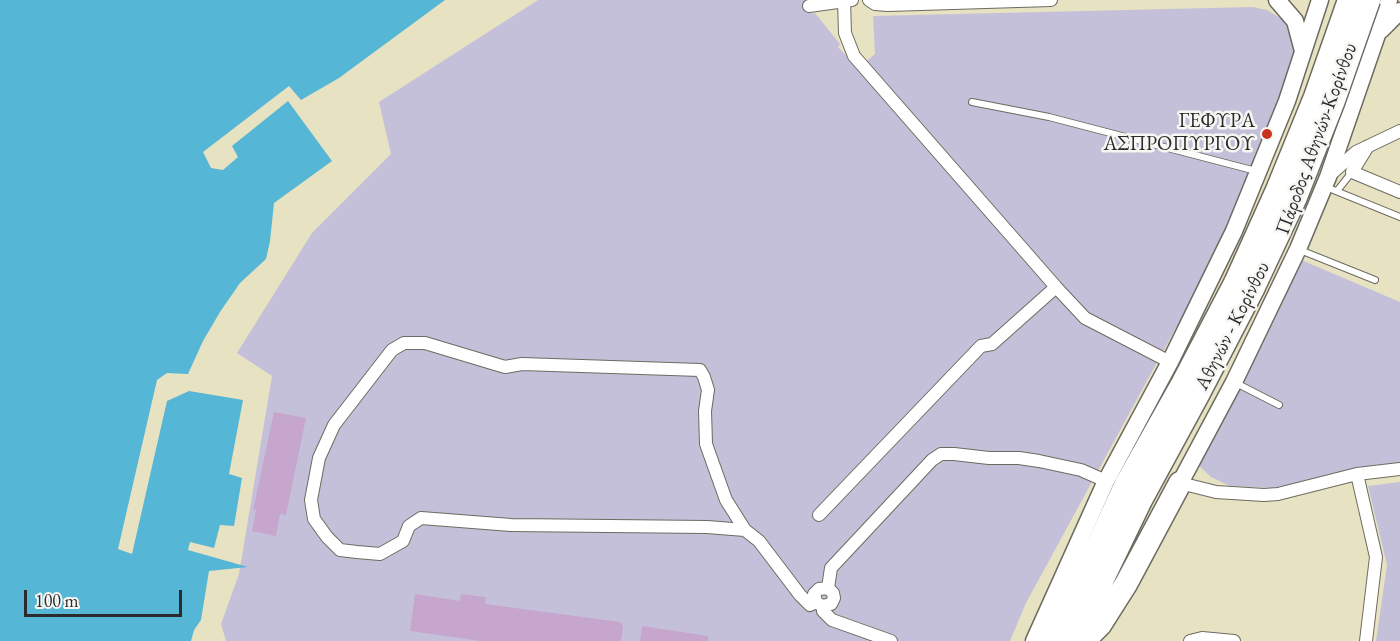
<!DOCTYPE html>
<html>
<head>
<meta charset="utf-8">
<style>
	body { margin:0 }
	#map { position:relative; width:1400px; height:641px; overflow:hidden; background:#e7e2c2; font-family:"EB Garamond",serif }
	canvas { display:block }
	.scale { position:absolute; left:24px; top:590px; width:158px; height:27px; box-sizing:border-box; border:3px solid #2b2b2b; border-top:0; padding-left:8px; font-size:18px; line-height:21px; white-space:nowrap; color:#2b2b2b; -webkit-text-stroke:4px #f6f6f2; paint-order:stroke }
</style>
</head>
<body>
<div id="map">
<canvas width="1400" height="641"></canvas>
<div class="scale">100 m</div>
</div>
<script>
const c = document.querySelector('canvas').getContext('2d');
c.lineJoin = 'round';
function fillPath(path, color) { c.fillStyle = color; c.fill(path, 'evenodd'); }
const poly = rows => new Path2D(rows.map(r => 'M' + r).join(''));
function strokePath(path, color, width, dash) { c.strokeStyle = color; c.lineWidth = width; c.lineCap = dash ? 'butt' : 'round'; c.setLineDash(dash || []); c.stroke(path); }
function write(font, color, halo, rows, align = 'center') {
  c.font = font + ' "EB Garamond",serif'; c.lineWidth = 5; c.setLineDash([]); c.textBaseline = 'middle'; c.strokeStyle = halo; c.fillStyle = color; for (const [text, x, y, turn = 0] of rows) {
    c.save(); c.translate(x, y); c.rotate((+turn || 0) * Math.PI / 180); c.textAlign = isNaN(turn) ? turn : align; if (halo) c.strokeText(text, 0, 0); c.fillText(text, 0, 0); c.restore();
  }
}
const industrial = poly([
	[538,0,807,0,812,14,815,13,840,44,838,47,858,68,875,54,873,16,1253,7,1267,10,1282,19,1291,34,1294,52,1291,72,1227,234,1026,603,1010,641,226,641,221,624,239,574,272,376,237,353,312,233,391,154,379,102],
	[1299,259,1400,302,1400,464,1330,475,1274,488,1230,486,1211,477,1197,464,1246,378],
	[1400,482,1400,641,1376,641,1387,565,1368,486]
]);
const water = poly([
	[0,0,445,0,339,78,301,100,289,86,203,152,211,168,223,170,238,157,232,146,288,101,332,161,274,203,270,241,266,259,240,283,220,312,203,341,188,374,167,373,157,380,118,549,132,554,167,401,189,391,243,400,229,474,242,478,234,526,220,525,214,548,190,542,188,550,248,567,209,571,201,620,194,630,191,641,0,641]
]);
const building = poly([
	[274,412,306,418,286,515,280,514,276,536,252,531,256,510,253,510],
	[415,594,460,601,461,594,486,597,485,604,620,622,623,626,621,641,481,641,410,631],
	[642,626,708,636,708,641,640,641]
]);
const lane = poly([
	[972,102,1049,117,1256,171],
	[1326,187,1400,217],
	[1337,191,1352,172],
	[1300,250,1375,280],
	[1234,382,1279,405]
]);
const street = poly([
	[869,0,875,4,888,5,1051,0],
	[844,1,845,33,854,56,1056,287,1085,318,1170,362],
	[809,6,852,0],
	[1368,146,1352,172,1400,192],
	[1331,174,1356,152,1400,131],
	[1357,474,1376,557,1366,641],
	[1180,483,1216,492,1264,495,1278,494,1357,474,1400,469],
	[819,515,981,346,992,344,1056,287],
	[745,530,726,500,706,444,705,411,708,390,704,377,700,370,522,364,505,367,425,343,404,343,392,350,334,425,319,458,311,500,314,519,327,537,340,550,357,552,380,554,403,541,409,526,421,518,511,525,707,527,745,530,759,541,800,595,810,605,816,602],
	[828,588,819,589,814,594,816,602,822,606,831,604,834,598,833,593,828,588,831,568,932,460,941,454,954,454,989,458,1019,458,1039,461,1081,470,1106,481],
	[825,607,823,611,832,620,891,641],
	[1190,641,1202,638,1234,641]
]);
const secondary = poly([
	[1277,0,1295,21,1303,51],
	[1381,30,1400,11],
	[1180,483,1234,382,1298,249,1328,177,1389,0],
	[1034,641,1106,481,1170,362,1234,231,1287,101,1320,0]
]);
const highway = poly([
	[1053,641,1126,484,1181,386,1236,281],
	[1073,641,1141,500,1198,395,1253,289],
	[1084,641,1100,625,1126,584,1180,483]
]);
const highwayBridge = poly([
	[1236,281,1277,190,1315,97,1349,0],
	[1253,289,1296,197,1333,103,1369,0]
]);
const markers = [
	[1267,134,6,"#c8321e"]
];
const poiNames = [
	["ΓΕΦΥΡΑ",1255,122],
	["ΑΣΠΡΟΠΥΡΓΟΥ",1255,145]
];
const streetNames = [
	["Πάροδος Αθηνών-Κορίνθου",1317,139,-70],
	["Αθηνών - Κορίνθου",1233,326,-63]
];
fillPath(industrial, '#c5c0da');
fillPath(water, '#56b6d5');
fillPath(building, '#c6a6cc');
strokePath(lane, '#6d6b60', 8);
strokePath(street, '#6d6b60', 14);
strokePath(secondary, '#6d6b60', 19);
strokePath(highway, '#6d6b60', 25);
strokePath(lane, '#fff', 6);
strokePath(street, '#fff', 12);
strokePath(secondary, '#fff', 16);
strokePath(highway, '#fff', 22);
strokePath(highwayBridge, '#6d6b60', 25, []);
strokePath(highwayBridge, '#fff', 22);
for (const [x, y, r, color] of markers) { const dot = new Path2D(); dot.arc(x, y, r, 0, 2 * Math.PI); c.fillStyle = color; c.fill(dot); strokePath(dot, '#f6f6f2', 2); }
write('20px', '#2b2b2b', '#f6f6f2', poiNames, 'right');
write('20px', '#2b2b2b', '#f6f6f2', streetNames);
</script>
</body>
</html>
